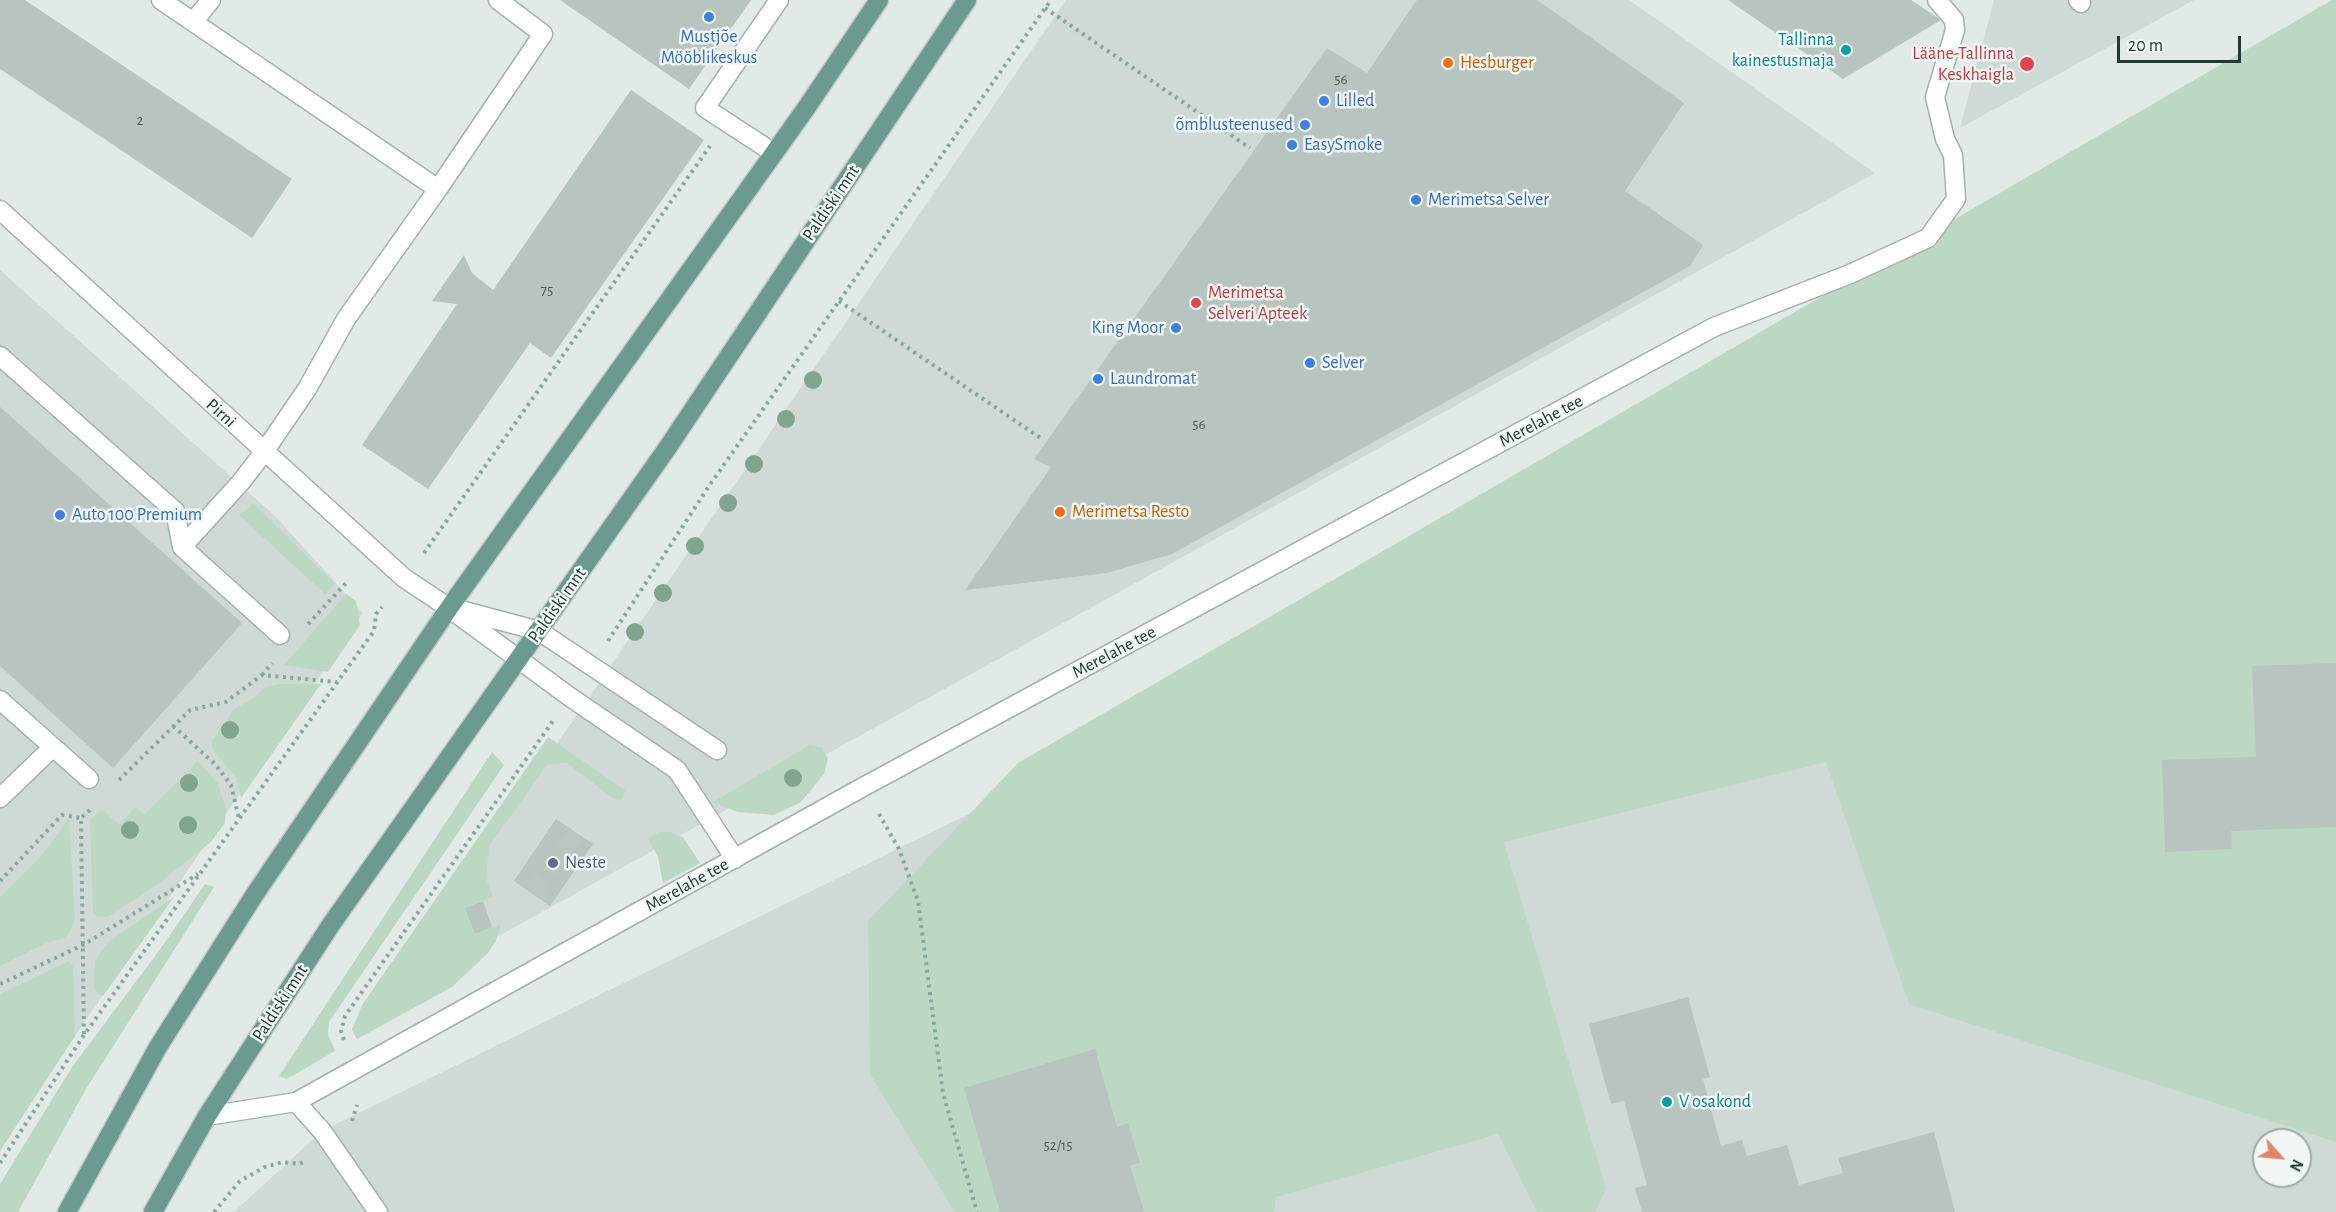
<!DOCTYPE html>
<html>
<head>
<meta charset="utf-8">
<style>
	body { margin:0 }
	#map { position:relative; width:2336px; height:1212px; overflow:hidden; background:#e1eae6; font-family:"Alegreya Sans",sans-serif }
	canvas { display:block }
	.north { position:absolute; left:2252px; top:1128px; width:60px; height:60px; box-sizing:border-box; background:#f1f7f4; border:2px solid #9faba7; border-radius:50%; rotate:117deg; font-size:16px; font-weight:700; line-height:24px; text-align:center; color:#243833 }
	.north::after { content:''; display:block; margin:auto; width:21px; height:27px; background:#e08868; clip-path:polygon(50% 0,100% 100%,50% 72%,0 100%) }
	.scale { position:absolute; left:2117px; top:36px; width:124px; height:27px; box-sizing:border-box; border:3px solid #243833; border-top:0; padding-left:8px; font-size:18px; line-height:21px; white-space:nowrap; color:#243833; -webkit-text-stroke:4px #f1f7f4; paint-order:stroke }
</style>
</head>
<body>
<div id="map">
<canvas width="2336" height="1212"></canvas>
<div class="north">N</div>
<div class="scale">20 m</div>
</div>
<script>
const c = document.querySelector('canvas').getContext('2d');
c.lineJoin = 'round';
function fillPath(path, color) { c.fillStyle = color; c.fill(path, 'evenodd'); }
const poly = rows => new Path2D(rows.map(r => 'M' + r).join(''));
function strokePath(path, color, width, dash) { c.strokeStyle = color; c.lineWidth = width; c.lineCap = dash ? 'butt' : 'round'; c.setLineDash(dash || []); c.stroke(path); }
function write(font, color, halo, rows, align = 'center') {
  c.font = font + ' "Alegreya Sans",sans-serif'; c.lineWidth = 5; c.setLineDash([]); c.textBaseline = 'middle'; c.strokeStyle = halo; c.fillStyle = color; for (const [text, x, y, turn = 0] of rows) {
    c.save(); c.translate(x, y); c.rotate((+turn || 0) * Math.PI / 180); c.textAlign = isNaN(turn) ? turn : align; if (halo) c.strokeText(text, 0, 0); c.fillText(text, 0, 0); c.restore();
  }
}
const built = poly([
	[1066,0,1629,0,1875,173,441,968,417,944,588,699],
	[1994,0,2194,0,1960,128],
	[2336,65,2336,1212,234,1212,322,1131,1185,708],
	[2264,1140,2300,1140,2300,1176,2264,1176],
	[0,270,276,517,363,613,0,1146]
]);
const green = poly([
	[2332,0,2336,0,2336,1142,1909,1004,1826,762,1504,842,1606,1189,1595,1212,1537,1212,1498,1134,1276,1197,1274,1212,955,1212,870,1074,868,921,1018,763],
	[254,504,335,584,325,594,239,515],
	[346,594,356,601,360,625,328,672,284,665],
	[282,684,321,684,241,798,236,777,213,750,212,741,234,709,254,698,265,687],
	[548,737,625,790,622,800,614,799,567,763,547,765,489,846,486,879,493,896,465,908,475,934,501,924,496,941,488,953,452,987,357,1039,352,1030,362,1005],
	[810,745,822,748,828,759,824,774,801,802,774,815,738,812,713,802],
	[492,752,504,765,329,1022,328,1034,335,1051,287,1079,279,1076],
	[198,761,218,784,226,808,225,823,210,843,159,883,107,917,96,916,93,912,90,820,102,810,120,825,135,807,144,815],
	[69,819,75,920,70,931,64,938,44,944,0,966,0,897,41,856],
	[659,832,669,832,683,837,700,863,663,883,658,857,648,838],
	[205,884,214,887,86,1089,18,1212,0,1212,0,1184,72,1067,161,948],
	[174,897,103,996,98,994,94,988,94,975,95,961,101,951,110,941],
	[69,961,73,967,75,1036,0,1151,0,994]
]);
const building = poly([
	[0,0,25,0,292,179,252,238,0,69],
	[560,0,751,0,689,89],
	[1417,0,1537,0,1684,103,1625,191,1703,245,1690,266,1172,554,1107,573,965,590,1051,467,1034,459,1327,48,1367,73],
	[1728,0,1911,0,1941,20,1843,79],
	[631,90,704,140,551,358,530,343,428,489,362,445,457,304,432,301,464,255,472,273,493,290],
	[0,407,242,623,113,768,0,666],
	[2336,663,2336,827,2231,831,2232,849,2165,852,2162,760,2256,757,2252,666],
	[556,819,593,844,550,906,514,881],
	[483,901,492,927,475,934,465,908],
	[1688,997,1710,1077,1703,1079,1721,1146,1742,1140,1747,1156,1787,1145,1799,1185,1843,1173,1838,1158,1934,1132,1955,1212,1642,1212,1635,1188,1647,1185,1624,1101,1611,1104,1589,1024],
	[1095,1049,1117,1127,1128,1123,1140,1163,1130,1165,1144,1212,1000,1212,964,1088]
]);
const minorTunnel = poly([
	[533,894,576,833]
]);
const path = poly([
	[1045,8,1250,148],
	[839,301,1042,439],
	[424,553,710,146],
	[308,624,346,583],
	[608,641,709,486,1051,0],
	[262,675,272,663],
	[173,726,215,764,231,785,239,819],
	[119,780,190,710,226,702,262,675,337,682],
	[879,814,899,849,918,901,943,1093,977,1212],
	[0,881,62,815,81,818],
	[0,984,83,945,198,874],
	[84,1034,81,818,91,809],
	[344,1040,341,1031,345,1016,553,721],
	[352,1121,357,1105],
	[0,1163,84,1035,374,631,376,614,382,607],
	[214,1212,240,1181,265,1167,283,1162,299,1164,306,1161]
]);
const minor = poly([
	[161,0,438,189,346,319,307,389,264,452,241,482,182,547],
	[2078,0,2081,3],
	[193,22,211,0],
	[774,153,705,108,779,0],
	[438,189,543,34,498,0],
	[0,210,404,578,449,608,570,697,677,770,735,859],
	[0,356,175,511,182,547,280,635],
	[457,609,539,631,717,750],
	[0,700,89,779],
	[0,798,52,748],
	[296,1102,322,1131,378,1212],
	[207,1116,296,1102,863,787,1714,327,1850,274,1928,238,1956,199,1953,155,1945,139,1935,97,1955,30,1954,20,1937,0]
]);
const major = poly([
	[67,1212,158,1047,255,894,449,608,807,107,879,0],
	[153,1212,207,1116,330,926,666,450,967,0]
]);
const trees = [
	[813,380],
	[786,419],
	[754,464],
	[728,503],
	[695,546],
	[663,593],
	[635,632],
	[230,730],
	[793,778],
	[189,783],
	[188,825],
	[130,830]
];
const markers = [
	[709,17,6,"#3f7fe0"],
	[1846,50,6,"#0f9aa8"],
	[1448,63,6,"#e8710a"],
	[2027,64,8,"#e0444e"],
	[1324,101,6,"#3f7fe0"],
	[1305,125,6,"#3f7fe0"],
	[1292,145,6,"#3f7fe0"],
	[1416,200,6,"#3f7fe0"],
	[1196,303,6,"#e0444e"],
	[1176,328,6,"#3f7fe0"],
	[1310,363,6,"#3f7fe0"],
	[1098,379,6,"#3f7fe0"],
	[1060,512,6,"#e8710a"],
	[60,515,6,"#3f7fe0"],
	[553,863,6,"#5c6f8a"],
	[1667,1102,6,"#0f9aa8"]
];
const numberNames = [
	["56",1341,79],
	["2",140,120],
	["75",547,290],
	["56",1199,424],
	["52/15",1058,1145]
];
const shopNames = [
	["Mustjõe",709,37,"center"],
	["Mööblikeskus",709,58,"center"],
	["Lilled",1336,101],
	["õmblusteenused",1293,125,"right"],
	["EasySmoke",1304,145],
	["Merimetsa Selver",1428,200],
	["King Moor",1164,328,"right"],
	["Selver",1322,363],
	["Laundromat",1110,379],
	["Auto 100 Premium",72,515]
];
const cultureNames = [
	["Tallinna",1834,40],
	["kainestusmaja",1834,61],
	["V osakond",1679,1102,"left"]
];
const healthNames = [
	["Lääne-Tallinna",2014,54],
	["Keskhaigla",2014,75],
	["Merimetsa",1208,293,"left"],
	["Selveri Apteek",1208,314,"left"]
];
const foodNames = [
	["Hesburger",1460,63],
	["Merimetsa Resto",1072,512]
];
const streetNames = [
	["Paldiski mnt",831,203,-56],
	["Pirni",221,413,42],
	["Merelahe tee",1541,421,-28],
	["Paldiski mnt",557,605,-55],
	["Merelahe tee",1114,652,-28],
	["Merelahe tee",687,885,-29],
	["Paldiski mnt",280,1003,-57]
];
const serviceNames = [
	["Neste",565,863]
];
fillPath(built, '#cfd9d5');
fillPath(green, '#bcd8c4');
fillPath(building, '#b7c4bf');
strokePath(minorTunnel, '#bbc6c2', 18, [18, 9]);
strokePath(minor, '#a5b1ad', 21);
strokePath(major, '#c2c7c6', 21);
strokePath(path, '#85a99f', 4, [3, 4.5]);
strokePath(minor, '#fff', 18);
strokePath(major, '#6b9a8e', 18);
c.fillStyle = '#81a490';
for (const [x, y] of trees) { c.beginPath(); c.arc(x, y, 9, 0, 2 * Math.PI); c.fill(); }
for (const [x, y, r, color] of markers) { const dot = new Path2D(); dot.arc(x, y, r, 0, 2 * Math.PI); c.fillStyle = color; c.fill(dot); strokePath(dot, '#f1f7f4', 2); }
write('15px', '#495b56', null, numberNames);
write('18px', '#366cbe', '#f1f7f4', shopNames, 'left');
write('18px', '#0d838f', '#f1f7f4', cultureNames, 'right');
write('18px', '#be3a42', '#f1f7f4', healthNames, 'right');
write('18px', '#c56008', '#f1f7f4', foodNames, 'left');
write('18px', '#243833', '#f1f7f4', streetNames);
write('18px', '#4e5e75', '#f1f7f4', serviceNames, 'left');
</script>
</body>
</html>
